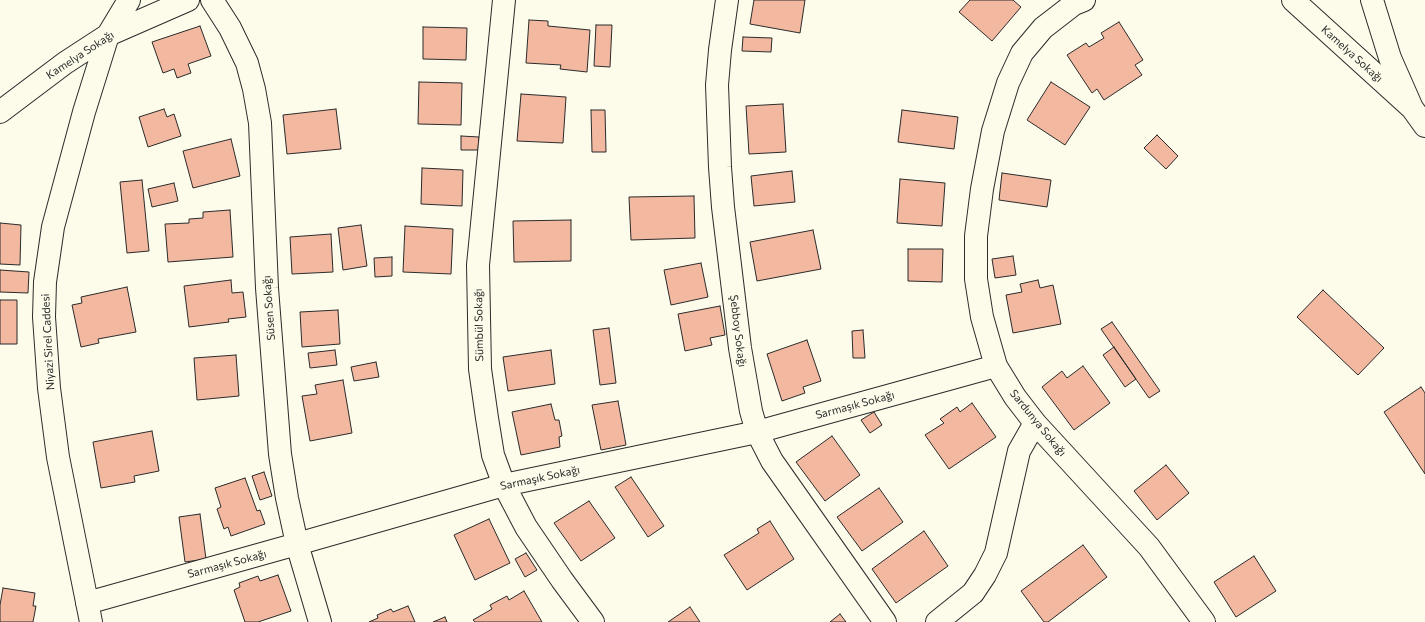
<!DOCTYPE html>
<html>
<head>
<meta charset="utf-8">
<style>
	body { margin:0 }
	canvas { display:block; background:#fdfbea }
</style>
</head>
<body>
<canvas width="1425" height="622"></canvas>
<script>
const c = document.querySelector('canvas').getContext('2d');
c.lineJoin = 'round';
function fillPath(path, color) { c.fillStyle = color; c.fill(path, 'evenodd'); }
const poly = rows => new Path2D(rows.map(r => 'M' + r).join(''));
function strokePath(path, color, width, dash) { c.strokeStyle = color; c.lineWidth = width; c.lineCap = dash ? 'butt' : 'round'; c.setLineDash(dash || []); c.stroke(path); }
function write(font, color, halo, rows, align = 'center') {
  c.font = font + ' Commissioner,sans-serif'; c.lineWidth = 3; c.setLineDash([]); c.textBaseline = 'middle'; c.strokeStyle = halo; c.fillStyle = color; for (const [text, x, y, turn = 0] of rows) {
    c.save(); c.translate(x, y); c.rotate((+turn || 0) * Math.PI / 180); c.textAlign = isNaN(turn) ? turn : align; if (halo) c.strokeText(text, 0, 0); c.fillText(text, 0, 0); c.restore();
  }
}
const building = poly([
	[754,0,805,0,800,33,750,24,754,0],
	[970,0,1013,0,1021,7,992,41,959,12,970,0],
	[529,20,548,21,548,26,590,30,587,72,560,69,561,65,526,63,529,20],
	[1119,22,1143,60,1135,65,1142,75,1104,100,1097,89,1092,93,1067,55,1086,43,1089,47,1104,38,1101,33,1119,22],
	[596,25,612,25,610,67,594,66,596,25],
	[200,26,211,56,188,64,191,73,177,78,174,69,163,73,152,42,200,26],
	[423,27,467,28,466,60,423,59,423,27],
	[743,37,772,38,771,52,742,51,743,37],
	[419,82,462,83,461,125,418,124,419,82],
	[1051,82,1090,107,1065,145,1027,120,1051,82],
	[521,94,566,97,563,143,517,141,521,94],
	[783,104,786,152,749,154,746,106,783,104],
	[164,109,167,117,174,114,181,136,148,147,139,117,164,109],
	[336,109,341,149,287,154,283,115,336,109],
	[591,110,605,110,606,152,592,152,591,110],
	[902,110,958,117,954,149,898,142,902,110],
	[1157,135,1178,156,1166,169,1144,148,1157,135],
	[461,136,479,137,478,150,461,150,461,136],
	[231,139,240,176,193,188,183,151,231,139],
	[422,168,463,170,462,206,421,204,422,168],
	[792,171,795,202,754,206,751,176,792,171],
	[1002,173,1051,180,1047,207,999,200,1002,173],
	[900,179,945,183,942,226,897,223,900,179],
	[142,180,149,251,127,253,120,182,142,180],
	[174,183,178,201,152,207,148,189,174,183],
	[694,196,695,238,631,240,629,197,694,196],
	[230,210,233,257,168,262,165,224,189,223,189,219,203,218,203,212,230,210],
	[571,220,571,261,514,262,513,221,571,220],
	[0,223,21,225,20,265,0,264,0,223],
	[361,225,367,266,343,270,338,228,361,225],
	[405,226,453,229,451,274,403,272,405,226],
	[813,230,821,269,757,281,750,242,813,230],
	[331,234,333,272,292,274,290,237,331,234],
	[908,249,943,249,942,282,908,281,908,249],
	[1013,256,1016,275,995,278,992,259,1013,256],
	[392,257,392,276,375,277,374,258,392,257],
	[701,263,708,297,671,305,664,270,701,263],
	[0,270,29,272,28,293,0,292,0,270],
	[231,280,232,293,243,292,246,317,228,319,229,322,189,327,184,286,231,280],
	[1038,280,1040,288,1053,285,1061,324,1013,333,1006,295,1022,292,1020,284,1038,280],
	[127,287,136,332,98,339,99,343,81,347,72,305,82,303,81,297,127,287],
	[1323,290,1384,348,1358,375,1297,317,1323,290],
	[0,300,17,300,17,344,0,344,0,300],
	[720,306,725,335,710,338,712,345,685,351,678,314,720,306],
	[338,310,340,344,302,347,300,312,338,310],
	[1112,322,1160,391,1149,398,1101,329,1112,322],
	[609,328,616,383,600,385,593,330,609,328],
	[863,330,865,358,853,358,852,331,863,330],
	[807,340,821,381,803,387,805,393,782,401,767,354,807,340],
	[1114,347,1136,379,1125,387,1103,355,1114,347],
	[335,350,337,365,310,368,308,353,335,350],
	[551,350,555,384,508,391,503,357,551,350],
	[236,355,239,396,197,400,194,358,236,355],
	[376,362,379,377,354,381,351,367,376,362],
	[1083,366,1110,403,1074,430,1042,387,1062,371,1067,378,1083,366],
	[343,380,352,433,310,441,302,396,317,394,315,385,343,380],
	[1421,387,1425,393,1425,474,1384,412,1421,387],
	[618,401,626,445,601,450,592,405,618,401],
	[972,403,996,437,949,469,925,435,944,423,940,419,957,407,960,412,972,403],
	[551,404,555,420,559,420,562,436,559,437,560,447,521,455,512,412,551,404],
	[874,412,882,425,870,433,861,420,874,412],
	[152,431,159,471,134,476,135,482,101,488,93,442,152,431],
	[832,436,860,475,825,501,796,462,832,436],
	[1166,465,1189,493,1157,520,1134,491,1166,465],
	[264,472,272,496,260,500,252,476,264,472],
	[631,477,664,526,648,537,615,487,631,477],
	[245,478,257,511,260,510,265,524,231,536,228,527,224,529,217,509,221,507,215,488,245,478],
	[879,488,903,522,862,551,837,517,879,488],
	[589,501,615,538,581,561,554,523,589,501],
	[200,514,206,559,185,562,179,517,200,514],
	[489,519,510,563,475,580,454,535,489,519],
	[770,521,794,559,747,590,724,555,759,533,757,529,770,521],
	[924,531,948,566,896,603,872,569,924,531],
	[1083,545,1107,577,1048,622,1044,622,1021,591,1083,545],
	[526,553,537,570,525,577,515,559,526,553],
	[1254,556,1276,591,1236,617,1214,582,1254,556],
	[278,575,291,611,258,622,245,622,234,590,240,587,239,583,258,576,260,581,278,575],
	[3,588,35,593,33,606,36,606,33,622,0,622,0,605,3,588],
	[524,591,542,622,475,622,473,620,492,609,490,605,507,596,509,600,524,591],
	[408,606,415,622,369,622,378,618,377,615,391,609,393,612,408,606],
	[690,607,700,622,668,622,690,607],
	[840,614,846,622,830,622,840,614],
	[445,617,447,622,433,622,445,617]
]);
const minor = poly([
	[212,0,230,28,247,63,254,89,260,123,267,288,280,454,287,498,297,544,320,622],
	[504,0,478,265,480,369,487,418,493,455,504,485,526,527,562,580,593,622],
	[727,0,720,50,717,85,720,167,723,207,740,348,751,411,757,432,772,461,885,622],
	[1084,0,1074,4,1043,28,1022,53,1008,83,993,131,982,189,976,236,976,279,982,317,996,366,1015,397,1035,423,1149,547,1204,622],
	[1293,0,1412,108],
	[1372,0,1390,58,1412,108,1425,126],
	[0,112,65,63,108,35,188,0],
	[87,603,297,544,504,485,757,432,996,366],
	[91,622,58,457,49,388,44,317,45,282,53,227,84,112,108,35,129,0],
	[937,622,973,593,985,575,996,553,1019,451,1035,423]
]);
const streetNames = [
	["Kamelya Sokağı",1352,54,42],
	["Kamelya Sokağı",80,55,-33],
	["Süsen Sokağı",269,308,-94],
	["Sümbül Sokağı",479,325,-91],
	["Şebboy Sokağı",738,331,83],
	["Niyazi Sirel Caddesi",48,342,-93],
	["Sarmaşık Sokağı",855,405,-15],
	["Sardunya Sokağı",1038,423,51],
	["Sarmaşık Sokağı",540,478,-12],
	["Sarmaşık Sokağı",227,564,-15]
];
fillPath(building, '#f2b8a0');
strokePath(building, '#2b2b2b', 1);
strokePath(minor, '#2b2b2b', 24);
strokePath(minor, '#fdfbea', 22);
write('11px', '#2b2b2b', '#fdfbea', streetNames);
</script>
</body>
</html>
